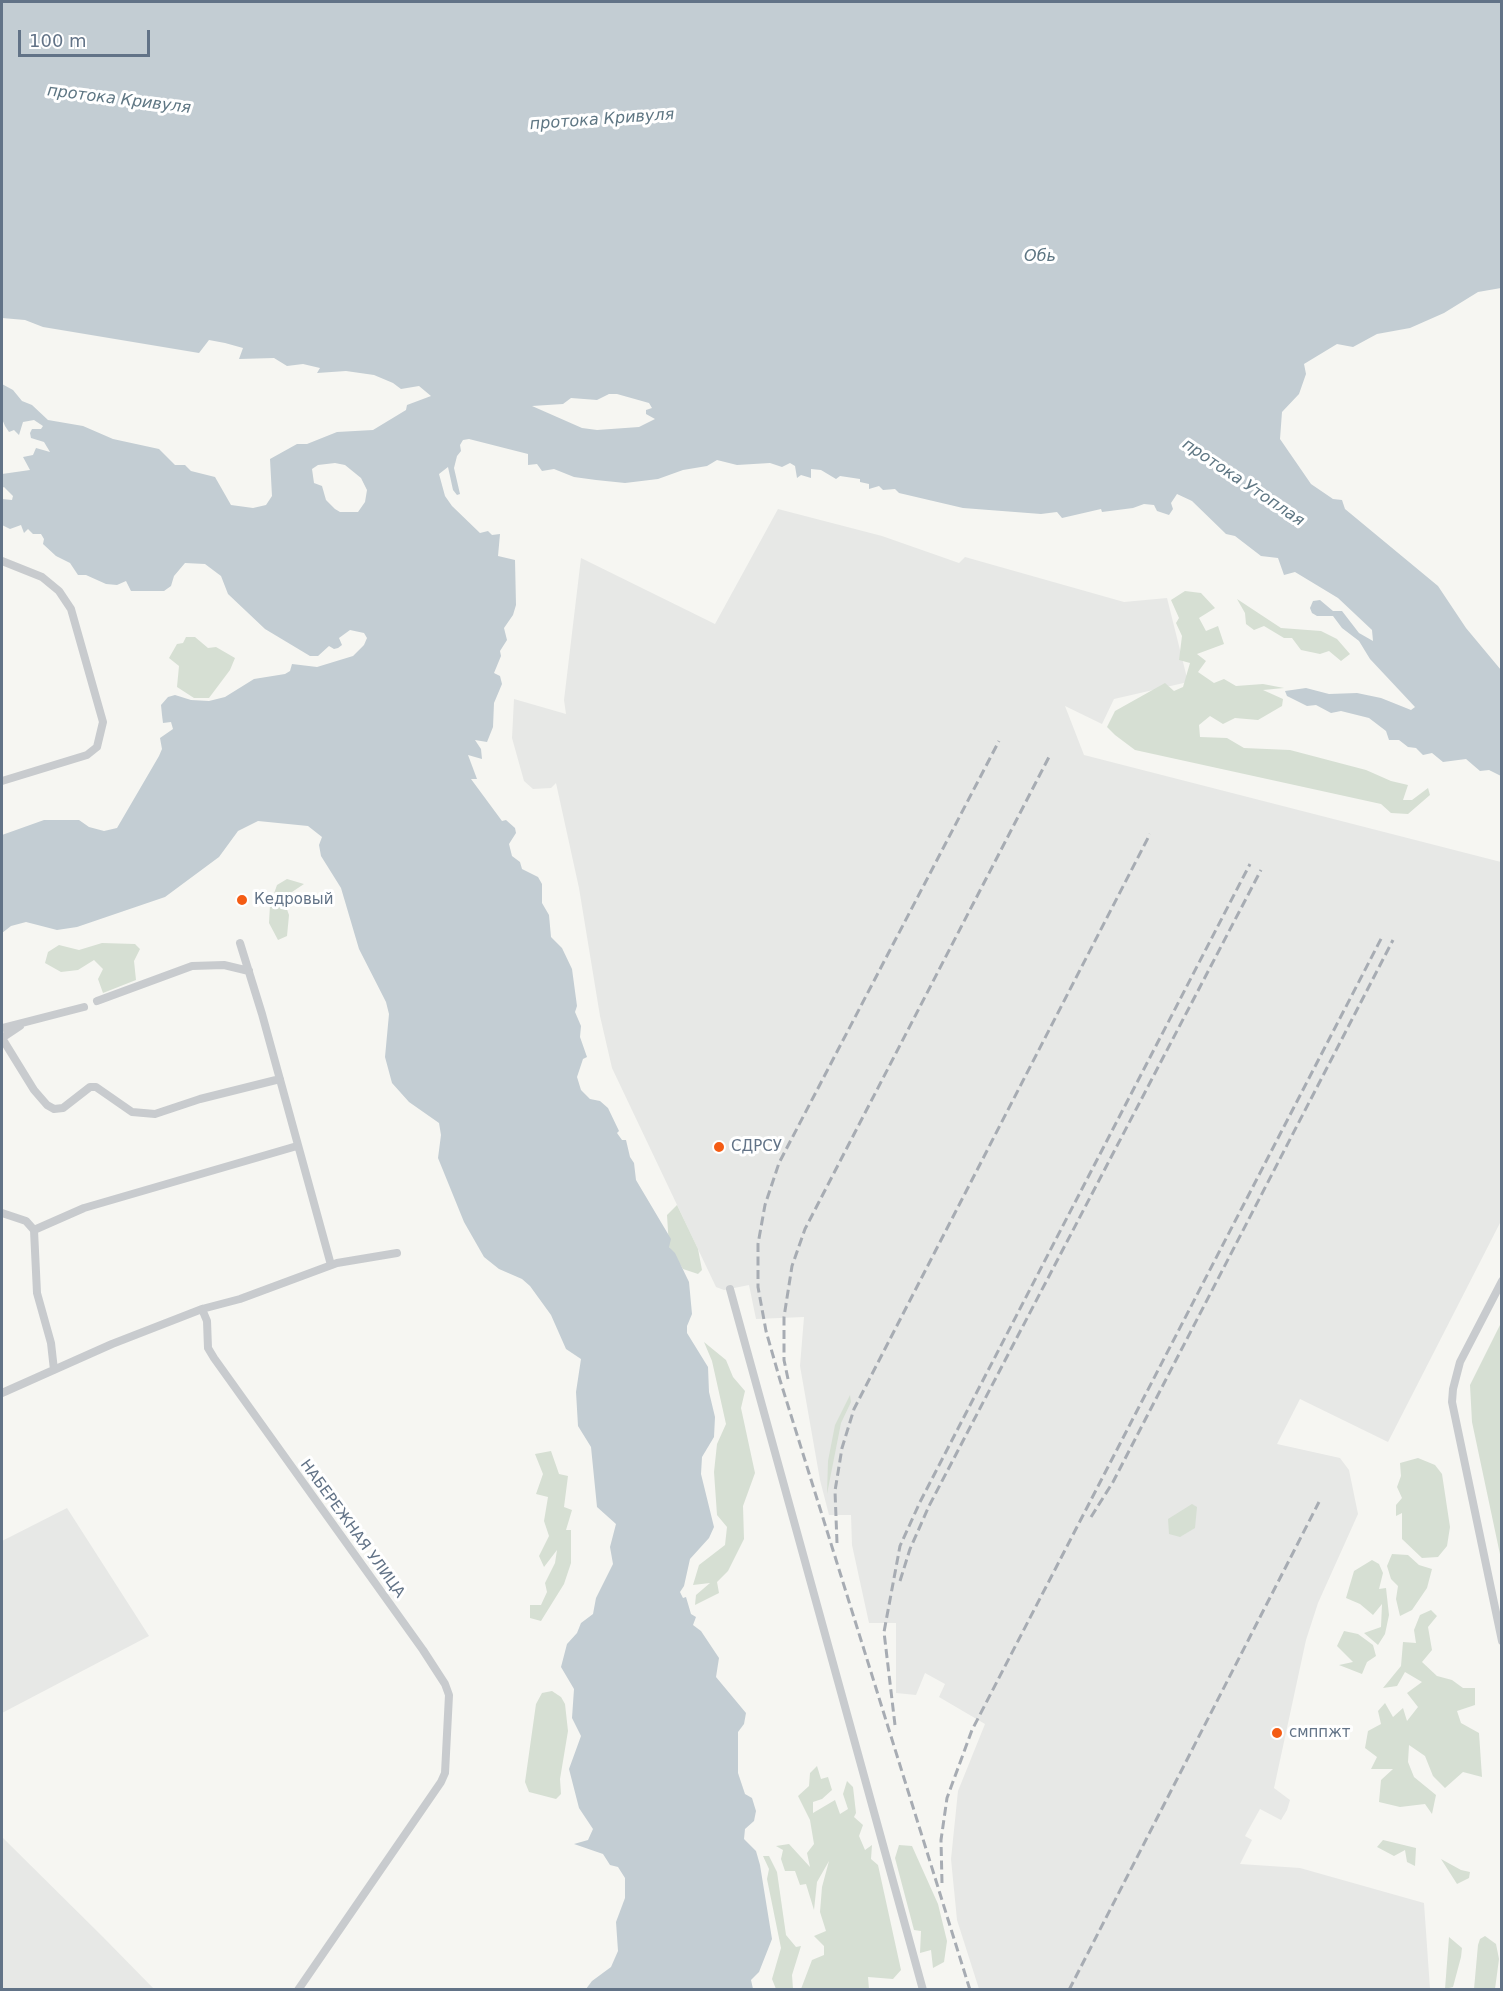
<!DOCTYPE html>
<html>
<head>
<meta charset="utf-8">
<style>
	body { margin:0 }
	#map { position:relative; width:1503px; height:1991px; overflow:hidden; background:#f6f6f2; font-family:"DejaVu Sans",sans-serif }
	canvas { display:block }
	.frame { position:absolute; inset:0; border:3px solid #627387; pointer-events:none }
	.scale { position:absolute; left:18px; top:30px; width:132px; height:27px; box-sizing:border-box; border:3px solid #627387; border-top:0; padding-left:8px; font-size:18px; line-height:21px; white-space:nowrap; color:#627387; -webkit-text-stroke:4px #fff; paint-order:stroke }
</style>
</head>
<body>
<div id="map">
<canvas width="1503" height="1991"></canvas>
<div class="frame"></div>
<div class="scale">100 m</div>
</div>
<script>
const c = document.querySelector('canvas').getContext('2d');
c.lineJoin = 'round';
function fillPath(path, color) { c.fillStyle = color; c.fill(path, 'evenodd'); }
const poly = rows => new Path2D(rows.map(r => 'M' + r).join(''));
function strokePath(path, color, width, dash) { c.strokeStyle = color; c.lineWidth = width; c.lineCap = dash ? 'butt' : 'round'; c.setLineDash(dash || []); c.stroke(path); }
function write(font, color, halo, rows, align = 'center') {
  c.font = font + ' "DejaVu Sans",sans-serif'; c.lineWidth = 6; c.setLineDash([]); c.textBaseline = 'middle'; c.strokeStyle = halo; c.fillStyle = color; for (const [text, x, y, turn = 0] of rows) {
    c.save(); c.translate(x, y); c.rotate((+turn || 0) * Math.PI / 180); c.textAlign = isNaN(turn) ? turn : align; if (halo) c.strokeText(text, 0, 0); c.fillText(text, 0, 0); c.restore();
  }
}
const built = poly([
	[778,509,882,536,959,563,965,557,1124,602,1167,598,1188,682,1114,699,1102,724,1065,706,1084,755,1501,862,1501,1221,1388,1442,1300,1399,1277,1444,1340,1458,1349,1470,1358,1514,1318,1603,1306,1640,1274,1788,1290,1800,1287,1810,1281,1820,1260,1809,1245,1836,1252,1840,1240,1864,1300,1868,1424,1903,1430,1989,979,1989,957,1920,951,1859,958,1791,985,1724,939,1697,945,1684,925,1673,916,1695,896,1693,896,1623,869,1623,852,1545,851,1515,829,1515,820,1480,800,1366,804,1317,756,1319,749,1285,724,1290,716,1287,612,1068,600,1016,579,888,556,783,551,788,533,789,524,781,512,738,514,699,566,714,564,700,581,558,715,624],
	[67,1508,149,1636,2,1713,2,1541],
	[2,1837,103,1937,154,1989,2,1989]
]);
const green = poly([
	[1185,591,1201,593,1215,608,1199,618,1206,631,1218,626,1224,644,1197,654,1206,661,1198,672,1214,683,1224,679,1236,686,1263,684,1284,688,1263,690,1283,699,1282,706,1258,720,1235,718,1223,724,1210,716,1199,725,1200,737,1227,738,1244,748,1290,750,1366,770,1391,781,1408,785,1403,800,1412,800,1428,788,1430,795,1408,814,1391,813,1381,804,1135,750,1115,735,1107,727,1115,711,1165,683,1174,691,1183,687,1190,663,1179,660,1182,636,1176,623,1179,618,1171,600],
	[1237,599,1281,628,1321,631,1337,639,1350,654,1341,661,1329,651,1320,654,1301,650,1292,638,1284,638,1264,626,1254,630,1246,624,1245,613],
	[186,637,195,637,208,648,216,647,235,658,230,670,209,698,194,698,177,687,179,666,169,658,177,644,183,643],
	[287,879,304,884,292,892,284,901,289,915,287,936,278,940,269,923,270,905,277,885],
	[102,943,135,944,140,949,134,961,136,980,103,993,98,979,103,969,94,960,78,970,61,972,45,963,48,952,59,945,79,950],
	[677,1205,698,1249,702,1270,698,1274,683,1269,669,1247,667,1215],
	[1501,1323,1501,1559,1472,1422,1470,1385],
	[704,1342,726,1360,733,1377,745,1391,741,1408,755,1473,743,1506,744,1539,728,1571,717,1582,719,1593,695,1605,696,1595,710,1583,693,1585,699,1565,725,1545,727,1527,717,1515,714,1472,717,1444,726,1424,712,1361],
	[850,1395,851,1402,841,1423,827,1494,828,1461,835,1425],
	[551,1451,559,1474,568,1476,564,1507,572,1510,566,1530,571,1530,571,1563,564,1584,541,1621,530,1618,530,1605,541,1605,547,1592,545,1583,555,1563,557,1550,544,1567,539,1556,549,1536,544,1521,548,1497,536,1494,543,1474,535,1454],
	[1418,1458,1435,1465,1442,1474,1450,1527,1447,1546,1438,1557,1422,1558,1402,1539,1402,1513,1396,1516,1396,1505,1402,1498,1397,1487,1401,1476,1400,1463],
	[1192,1504,1197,1507,1195,1528,1180,1537,1169,1534,1168,1519],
	[1392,1554,1408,1555,1419,1565,1432,1569,1427,1588,1412,1610,1400,1616,1396,1599,1398,1586,1391,1579,1387,1566],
	[1372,1560,1379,1564,1383,1573,1379,1589,1386,1588,1389,1615,1385,1634,1378,1645,1364,1633,1381,1627,1382,1604,1373,1615,1360,1604,1346,1598,1354,1571],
	[1431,1610,1437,1616,1428,1627,1432,1650,1422,1662,1437,1676,1452,1680,1463,1688,1475,1688,1475,1705,1457,1711,1461,1723,1479,1733,1482,1777,1463,1772,1445,1788,1433,1776,1425,1756,1409,1745,1408,1762,1414,1777,1436,1795,1432,1814,1425,1804,1400,1807,1379,1802,1381,1780,1393,1769,1371,1769,1377,1757,1365,1748,1368,1731,1381,1724,1378,1711,1385,1703,1393,1717,1403,1708,1407,1721,1418,1707,1407,1693,1422,1682,1405,1672,1397,1686,1383,1688,1401,1666,1403,1642,1416,1643,1414,1630,1420,1615],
	[1344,1631,1358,1634,1373,1645,1376,1656,1367,1662,1362,1674,1339,1665,1353,1662,1337,1646],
	[552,1691,561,1697,565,1704,568,1731,560,1779,561,1794,556,1799,529,1792,525,1782,536,1704,542,1693],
	[817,1766,821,1779,828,1777,832,1790,822,1799,813,1802,813,1813,835,1800,840,1814,848,1809,843,1794,847,1781,853,1787,856,1813,854,1817,863,1825,859,1836,865,1850,872,1845,871,1859,878,1865,901,1970,893,1979,868,1977,869,1989,801,1989,812,1960,824,1955,824,1946,814,1936,826,1931,820,1912,822,1887,829,1861,817,1882,814,1910,806,1884,800,1885,795,1871,785,1871,781,1859,783,1850,776,1846,789,1844,810,1867,807,1853,814,1844,810,1820,798,1796,809,1786,810,1773],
	[1383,1840,1416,1848,1415,1866,1407,1862,1405,1850,1394,1856,1377,1847],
	[899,1845,912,1846,938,1904,947,1941,944,1962,933,1968,931,1950,920,1953,921,1931,914,1930,895,1858],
	[763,1856,769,1856,777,1872,786,1935,796,1947,801,1946,792,1975,793,1989,776,1989,772,1979,781,1948,767,1879,769,1869],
	[1441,1859,1461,1870,1470,1872,1469,1878,1457,1884],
	[1485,1936,1496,1944,1499,1959,1495,1989,1474,1989,1478,1945,1480,1939],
	[1449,1937,1462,1948,1461,1957,1453,1987,1445,1989]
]);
const water = poly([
	[2,2,1501,2,1501,288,1478,292,1444,313,1410,328,1377,334,1353,347,1337,344,1304,364,1306,374,1299,394,1282,412,1280,439,1311,484,1333,499,1342,500,1345,509,1438,586,1466,628,1501,670,1501,776,1489,770,1480,771,1466,759,1443,762,1432,753,1423,755,1416,748,1408,747,1399,740,1389,740,1386,731,1369,718,1341,711,1331,713,1316,705,1307,706,1287,696,1285,691,1306,688,1329,694,1357,693,1381,698,1411,710,1415,707,1370,659,1359,641,1342,628,1333,616,1317,616,1312,613,1310,608,1313,601,1320,600,1333,611,1342,611,1359,633,1373,641,1372,630,1338,598,1295,572,1284,575,1278,558,1261,556,1235,536,1226,534,1192,501,1177,494,1171,503,1173,509,1169,515,1157,511,1154,505,1144,504,1133,508,1102,512,1101,509,1062,518,1057,512,1041,514,963,508,899,493,895,489,883,490,879,486,869,489,869,484,860,482,860,479,840,476,836,479,821,470,811,469,811,478,801,475,797,478,795,466,790,463,782,467,770,463,737,465,717,460,707,466,683,470,658,479,625,483,596,480,574,477,554,469,542,471,537,464,528,465,528,454,469,439,463,440,460,445,461,451,457,456,454,468,460,494,457,495,453,490,448,467,439,474,445,496,452,506,480,533,488,531,492,535,500,534,498,556,515,560,516,605,513,615,504,628,507,640,500,651,501,656,494,673,500,676,502,684,494,703,493,727,487,742,475,740,481,749,482,759,468,755,477,779,471,779,502,821,506,820,515,828,516,833,509,844,512,856,520,862,522,869,538,877,542,884,542,903,549,915,551,937,562,948,572,969,577,1006,575,1012,581,1026,580,1037,587,1057,583,1059,577,1077,581,1090,590,1099,600,1101,608,1108,619,1131,617,1133,622,1140,626,1140,630,1157,634,1163,636,1180,671,1239,669,1247,675,1253,689,1282,692,1314,687,1326,687,1333,708,1367,709,1392,715,1417,714,1437,702,1457,701,1474,714,1527,709,1538,690,1559,684,1586,680,1592,683,1598,686,1597,691,1614,696,1617,693,1625,701,1631,719,1658,716,1677,746,1713,744,1724,738,1732,738,1773,745,1794,752,1798,756,1811,754,1821,745,1829,744,1839,756,1851,760,1865,772,1939,759,1972,751,1980,753,1989,586,1989,592,1981,611,1967,618,1951,616,1922,625,1898,625,1878,618,1867,610,1865,603,1854,574,1844,588,1840,593,1829,579,1808,569,1769,581,1736,572,1718,574,1689,561,1667,567,1644,577,1633,581,1623,593,1614,596,1598,613,1564,610,1547,616,1524,597,1507,591,1447,578,1426,576,1392,581,1359,566,1349,551,1315,530,1286,522,1279,499,1269,484,1257,464,1222,438,1158,441,1135,439,1123,409,1102,392,1083,385,1057,389,1014,386,1002,359,949,341,888,321,856,319,845,322,837,308,826,258,821,238,831,219,857,165,897,77,927,57,930,26,922,11,926,2,933,2,835,44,820,79,820,89,827,104,831,117,828,159,756,162,749,160,738,173,729,171,722,163,723,162,715,161,705,168,697,175,695,191,700,209,701,225,697,254,679,285,674,290,671,292,664,317,667,353,656,364,645,367,638,364,633,350,630,339,638,342,645,338,648,334,649,329,646,318,656,310,656,265,629,228,594,221,576,205,564,185,563,174,576,171,586,164,591,131,591,126,581,117,585,106,584,86,575,78,575,70,563,56,556,43,544,44,539,41,534,33,534,28,529,24,533,21,525,10,529,2,525,2,499,12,500,13,496,4,487,2,488,2,474,30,470,23,457,33,455,36,448,50,452,44,442,31,438,30,433,32,429,41,429,43,426,34,420,23,422,19,435,14,430,9,432,5,426,2,419,2,384,13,390,22,401,32,405,48,420,83,426,113,439,159,449,175,465,185,465,191,471,215,477,231,505,253,508,266,505,272,496,270,459,297,444,307,444,337,432,373,430,406,410,407,405,431,396,419,386,401,389,393,383,374,375,346,371,317,373,320,368,303,364,287,366,274,358,239,359,243,348,225,343,209,340,199,353,43,327,25,320,2,318],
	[609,394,617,394,649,403,652,408,646,410,646,414,655,419,639,427,597,430,582,428,532,406,563,404,571,398,597,400],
	[335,463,345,465,361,478,367,490,365,502,358,512,340,512,335,509,326,500,322,486,314,483,312,469,318,465]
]);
const minor = poly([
	[2,561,42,577,59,591,71,609,103,722,97,747,87,755,2,781],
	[240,943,262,1014,331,1265],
	[97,1001,192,966,224,965,249,971],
	[2,1028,84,1007],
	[2,1038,34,1090,47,1105,54,1109,63,1108,90,1087,96,1087,132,1112,155,1114,200,1099,280,1079],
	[2,1038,20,1026],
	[2,1213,26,1221,34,1230,37,1293,51,1343,54,1370],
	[34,1230,84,1208,297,1146],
	[1502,1281,1460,1362,1453,1389,1452,1402,1502,1641],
	[730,1289,923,1990],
	[202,1309,207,1321,208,1348,214,1358,423,1650,445,1684,449,1695,445,1773,441,1782,298,1990],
	[2,1393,112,1344,202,1309,240,1299,337,1263,397,1253]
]);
const rail = poly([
	[788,1379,784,1360,784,1317,792,1266,805,1229,1049,757],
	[1091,1517,1113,1482,1393,940],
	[837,1543,835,1491,842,1448,854,1409,1150,834],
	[900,1581,910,1549,929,1506,1261,870],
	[895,1725,884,1632,900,1546,920,1502,1250,864],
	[942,1883,941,1840,947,1798,972,1730,1383,935],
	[970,1990,780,1380,766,1331,758,1287,758,1244,765,1205,779,1163,999,741],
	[1069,1990,1319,1502]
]);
const markers = [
	[242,900,6,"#f45c14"],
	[719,1147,6,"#f45c14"],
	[1277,1733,6,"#f45c14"]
];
const poiNames = [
	["Кедровый",254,900],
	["СДРСУ",731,1147],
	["смппжт",1289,1733]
];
const streetNames = [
	["НАБЕРЕЖНАЯ УЛИЦА",352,1529,54]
];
const waterNames = [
	["протока Кривуля",119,100,7],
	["протока Кривуля",602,120,-4],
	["Обь",1040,257],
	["протока Утоплая",1243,483,34]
];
fillPath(built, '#e7e8e6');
fillPath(green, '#d6dfd3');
fillPath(water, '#c3cdd3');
strokePath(minor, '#c8cbce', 8);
strokePath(rail, '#a7acb3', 3, [9, 4.5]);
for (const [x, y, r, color] of markers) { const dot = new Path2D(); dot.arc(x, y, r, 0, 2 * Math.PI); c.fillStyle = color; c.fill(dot); strokePath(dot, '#fff', 2); }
write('15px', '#627387', '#fff', poiNames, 'left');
write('15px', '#627387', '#fff', streetNames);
write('italic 16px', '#5e7683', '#fff', waterNames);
</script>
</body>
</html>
